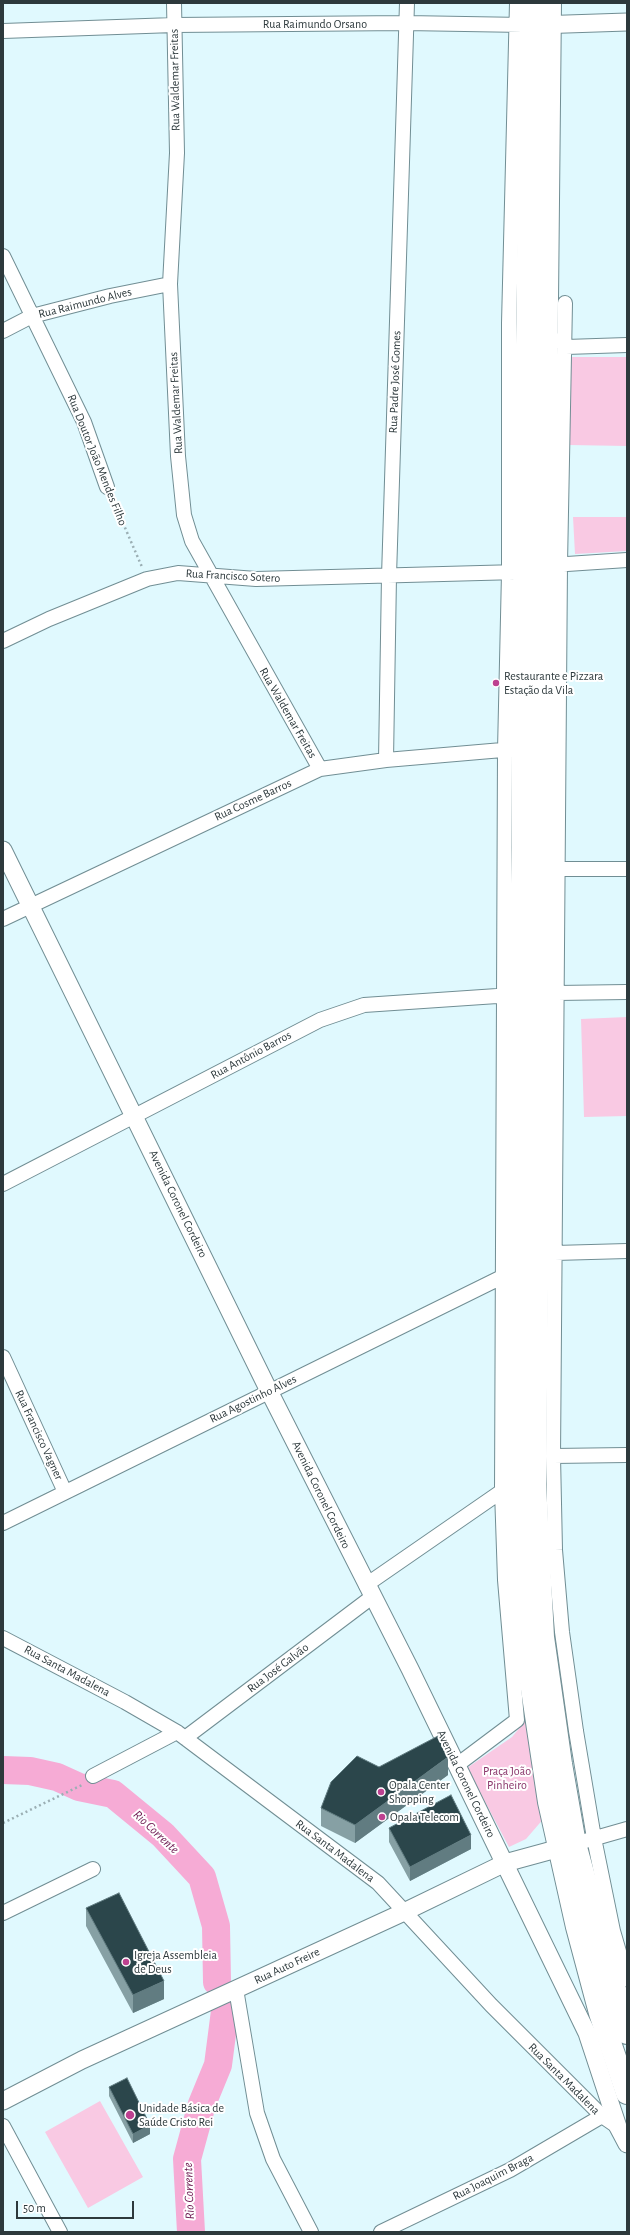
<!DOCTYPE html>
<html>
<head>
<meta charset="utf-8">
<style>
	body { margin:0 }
	#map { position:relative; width:630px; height:2235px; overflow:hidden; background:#e0f9fe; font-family:"Alegreya Sans",sans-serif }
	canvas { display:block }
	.frame { position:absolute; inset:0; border:4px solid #2d393c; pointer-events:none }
	.scale { position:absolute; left:16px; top:2201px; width:118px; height:18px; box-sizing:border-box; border:2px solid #2d393c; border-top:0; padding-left:5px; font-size:12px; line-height:14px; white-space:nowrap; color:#2d393c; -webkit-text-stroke:3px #fff; paint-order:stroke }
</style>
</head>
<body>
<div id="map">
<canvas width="630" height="2235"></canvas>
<div class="frame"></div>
<div class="scale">50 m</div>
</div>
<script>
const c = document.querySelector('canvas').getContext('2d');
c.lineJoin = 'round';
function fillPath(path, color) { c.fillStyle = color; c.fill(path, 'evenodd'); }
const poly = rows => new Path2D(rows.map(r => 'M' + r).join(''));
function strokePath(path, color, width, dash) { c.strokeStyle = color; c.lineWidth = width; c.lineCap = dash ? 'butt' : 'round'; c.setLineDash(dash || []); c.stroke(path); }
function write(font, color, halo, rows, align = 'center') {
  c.font = font + ' "Alegreya Sans",sans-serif'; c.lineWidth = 4; c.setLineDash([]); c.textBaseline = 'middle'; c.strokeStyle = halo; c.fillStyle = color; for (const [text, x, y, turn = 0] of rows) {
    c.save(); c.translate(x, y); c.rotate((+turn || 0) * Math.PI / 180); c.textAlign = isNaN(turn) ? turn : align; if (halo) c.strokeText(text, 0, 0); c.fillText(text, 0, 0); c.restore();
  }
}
const green = poly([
	[571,357,627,357,627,446,569,445],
	[573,517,627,517,627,551,575,554],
	[627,1017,627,1116,584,1117,581,1019],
	[518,1672,545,1817,526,1839,509,1847,467,1768,512,1737,522,1725],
	[100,2101,143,2177,88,2208,45,2132]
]);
const river = poly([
	[3,1770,30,1771,57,1777,79,1787,113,1794,163,1835,202,1877,216,1926,217,1982],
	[191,2232,187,2159,202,2104,218,2065,225,2011]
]);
const path = poly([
	[113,500,142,567],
	[3,1823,82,1785]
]);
const minor = poly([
	[174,3,177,153,170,284,178,456,184,515,192,541,320,769],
	[3,31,174,25,406,23,524,25],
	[3,256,84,422,107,487],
	[565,303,560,564,553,1456,555,1550,562,1632,576,1731,594,1838,613,1931,627,1979],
	[3,331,32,316,110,296,170,284],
	[559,340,566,347,627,345],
	[552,565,627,560],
	[3,641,49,619,147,579,178,573,256,579,518,572],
	[386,760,389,576,407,3],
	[551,864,559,869,627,869],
	[3,919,320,769,386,760,514,749],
	[557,993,627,992],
	[3,1184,320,1020,364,1005,512,995],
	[555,1253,627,1251],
	[3,1357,65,1492],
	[553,1456,627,1455],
	[3,1523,504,1276],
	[366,1585,502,1491],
	[3,1638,125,1702,177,1732,378,1883,491,2005,602,2116,618,2127],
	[185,1738,372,1597],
	[457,1765,517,1720,505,1580,502,1491,505,750,509,573,509,323,517,3],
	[93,1776,177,1732],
	[585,1841,627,1829],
	[3,1913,93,1869],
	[236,1989,257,2113,273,2159,311,2232],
	[3,2126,60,2232],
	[381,2232,510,2170,602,2116]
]);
const tertiary = poly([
	[537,25,627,22],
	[3,850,269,1391,410,1669,587,2033,618,2127,627,2144],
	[3,2101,82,2060,404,1912,505,1863,571,1845]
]);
const primary = poly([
	[531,3,523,686,523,847,519,994,516,1517,525,1642,549,1802,577,1927,600,2013,627,2093],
	[550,3,535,1484,543,1637,561,1764,575,1844,627,2033]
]);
const wall = poly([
	[379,1767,448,1775,355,1843,321,1826,321,1808],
	[389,1828,471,1849,410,1881,389,1842],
	[86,1908,164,1999,133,2013,86,1926],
	[109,2087,150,2134,133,2143,109,2096]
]);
const shadedWall = poly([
	[448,1757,448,1775,355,1843,355,1825],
	[471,1835,471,1849,410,1881,410,1867],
	[164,1981,164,1999,133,2013,133,1995],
	[150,2125,150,2134,133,2143,133,2134]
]);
const building = poly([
	[438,1736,448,1757,355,1825,321,1808,331,1782,357,1756,379,1767,438,1736],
	[451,1795,471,1835,410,1867,389,1828,451,1795],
	[119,1893,164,1981,133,1995,86,1908,119,1893],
	[127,2078,150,2125,133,2134,109,2087,127,2078]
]);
const markers = [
	[496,683,4,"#bd4190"],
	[381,1792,4,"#bd4190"],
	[382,1817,4,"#bd4190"],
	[126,1962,4,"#bd4190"],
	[130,2115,5,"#bd4190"]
];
const streetNames = [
	["Rua Raimundo Orsano",315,24],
	["Rua Waldemar Freitas",175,80,-91],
	["Rua Raimundo Alves",85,303,-14],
	["Rua Padre José Gomes",395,382,-88],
	["Rua Waldemar Freitas",176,403,-93],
	["Rua Doutor João Mendes Filho",97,460,68],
	["Rua Francisco Sotero",233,576,3],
	["Rua Waldemar Freitas",288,713,60],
	["Rua Cosme Barros",253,800,-25],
	["Rua Antônio Barros",251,1055,-28],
	["Avenida Coronel Cordeiro",178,1204,64],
	["Rua Agostinho Alves",253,1399,-26],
	["Rua Francisco Vagner",39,1435,65],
	["Avenida Coronel Cordeiro",321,1495,64],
	["Rua José Galvão",278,1668,-37],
	["Rua Santa Madalena",67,1671,28],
	["Avenida Coronel Cordeiro",466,1784,64],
	["Rua Santa Madalena",335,1851,37],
	["Rua Auto Freire",287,1966,-25],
	["Rua Santa Madalena",564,2079,45],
	["Rua Joaquim Braga",493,2177,-27]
];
const poiNames = [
	["Restaurante e Pizzara",504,676],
	["Estação da Vila",504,690],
	["Opala Center",389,1785],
	["Shopping",389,1799],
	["Opala Telecom",390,1817],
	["Igreja Assembleia",134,1955],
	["de Deus",134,1969],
	["Unidade Básica de",139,2108],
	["Saúde Cristo Rei",139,2122]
];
const parkNames = [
	["Praça João",507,1771],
	["Pinheiro",507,1785]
];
const waterNames = [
	["Rio Corrente",156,1832,43],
	["Rio Corrente",189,2191,-92]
];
fillPath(green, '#f9c9e3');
strokePath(river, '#f6abd5', 28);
strokePath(minor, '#718e94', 16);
strokePath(tertiary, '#718e94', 19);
strokePath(primary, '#718e94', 24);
strokePath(path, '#9bafb4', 2.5, [2, 3]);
strokePath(minor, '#fff', 14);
strokePath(tertiary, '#fff', 17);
strokePath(primary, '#fff', 22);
fillPath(wall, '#86a0a4');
fillPath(shadedWall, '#617c81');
fillPath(building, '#2b464b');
strokePath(building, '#617c81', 1);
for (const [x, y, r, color] of markers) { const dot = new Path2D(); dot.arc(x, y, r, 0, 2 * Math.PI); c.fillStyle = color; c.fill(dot); strokePath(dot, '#fff', 1.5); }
write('12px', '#2d393c', '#fff', streetNames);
write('12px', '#2d393c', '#fff', poiNames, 'left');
write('12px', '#883368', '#fff', parkNames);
write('italic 13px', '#6d1951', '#fff', waterNames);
</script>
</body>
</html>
